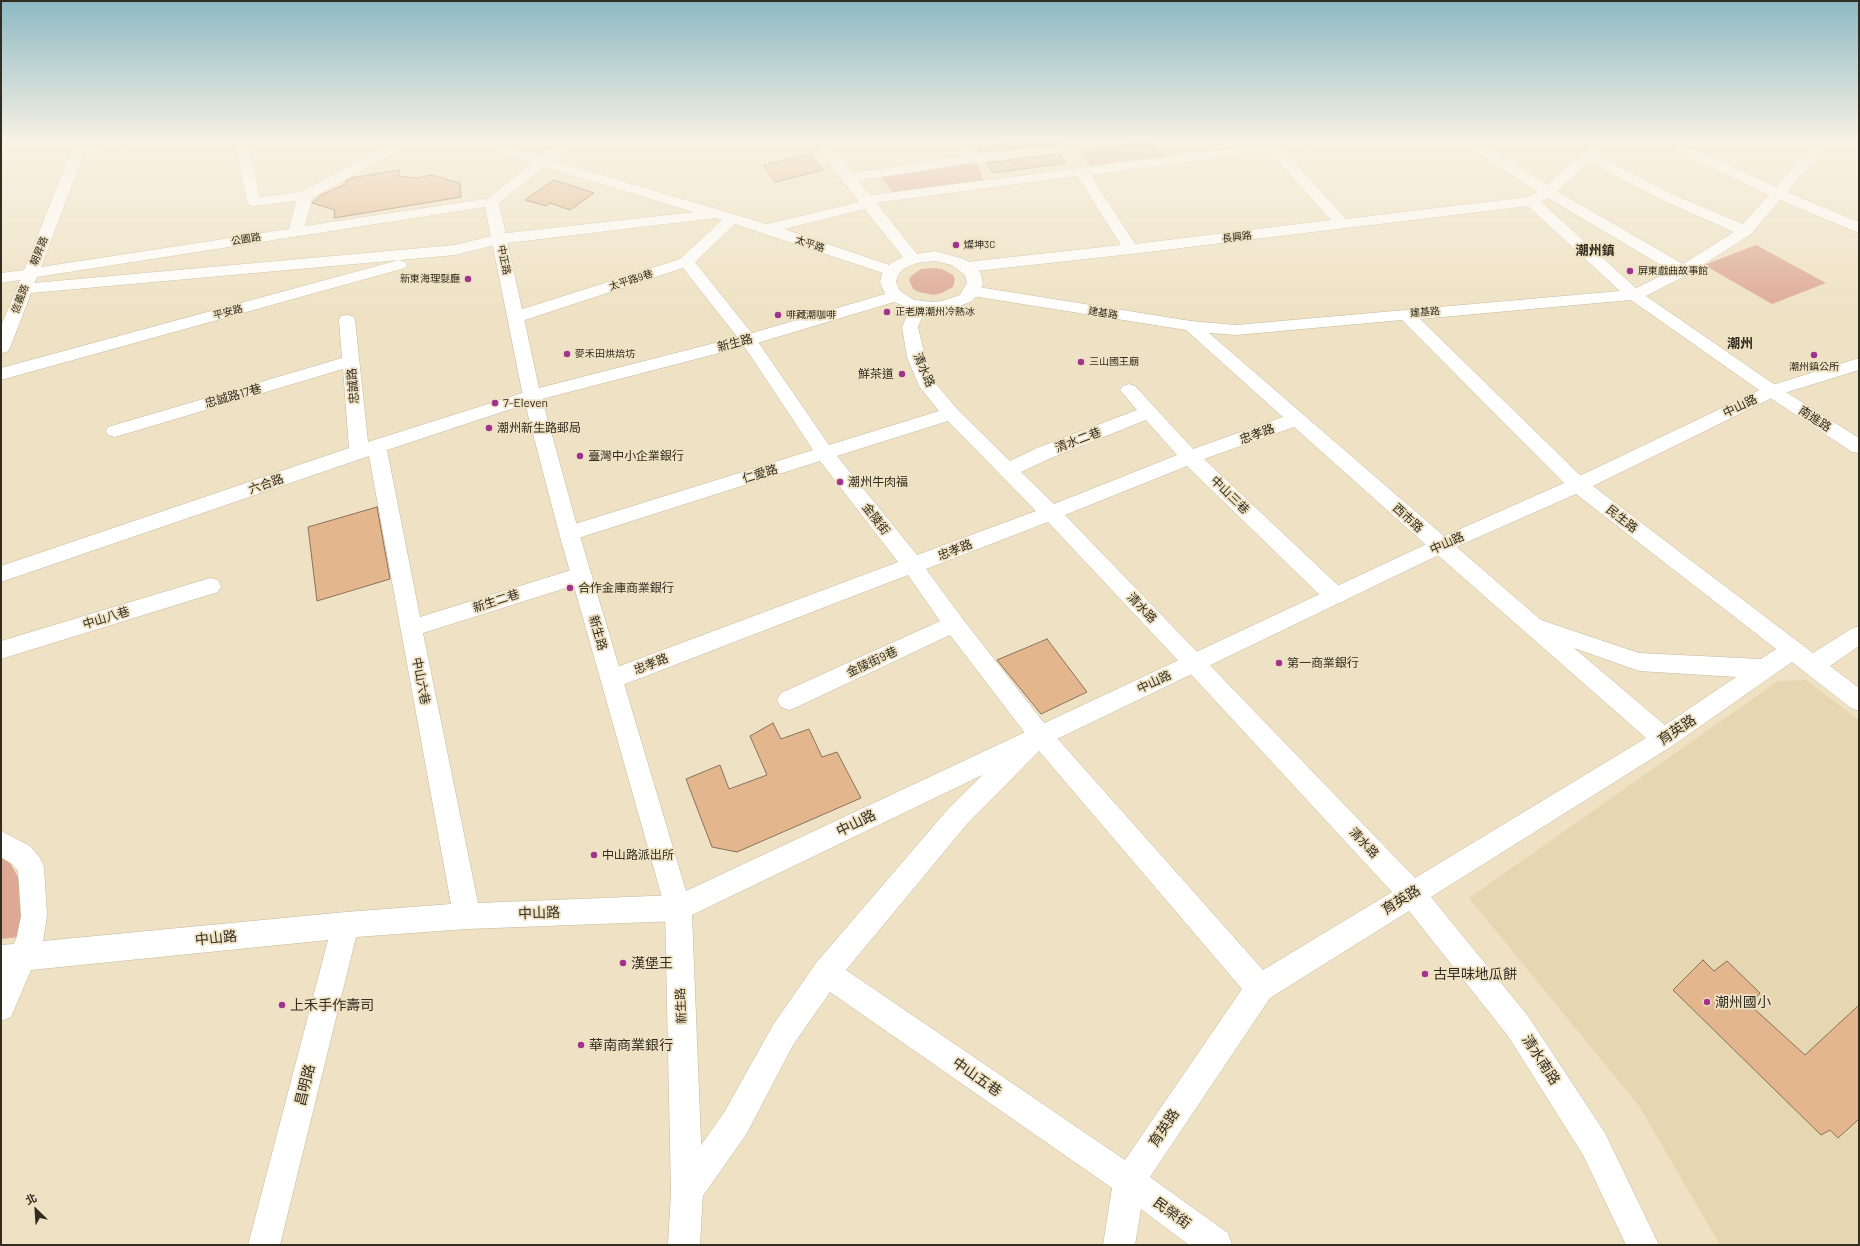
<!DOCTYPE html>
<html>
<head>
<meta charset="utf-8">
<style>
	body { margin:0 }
	#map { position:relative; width:1860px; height:1246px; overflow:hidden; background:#efe2c4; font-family:Barlow,"Noto Sans TC",sans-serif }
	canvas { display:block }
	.frame { position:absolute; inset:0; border:2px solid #322d21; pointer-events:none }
	.north { position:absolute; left:16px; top:1190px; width:40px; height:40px; -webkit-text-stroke:3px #efe2c4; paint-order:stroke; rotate:335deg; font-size:11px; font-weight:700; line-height:16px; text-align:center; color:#322d21 }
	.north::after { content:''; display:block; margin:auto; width:14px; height:18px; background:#322d21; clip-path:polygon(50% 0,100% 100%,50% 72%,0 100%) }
</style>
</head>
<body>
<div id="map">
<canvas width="1860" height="1246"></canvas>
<div class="frame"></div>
<div class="north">北</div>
</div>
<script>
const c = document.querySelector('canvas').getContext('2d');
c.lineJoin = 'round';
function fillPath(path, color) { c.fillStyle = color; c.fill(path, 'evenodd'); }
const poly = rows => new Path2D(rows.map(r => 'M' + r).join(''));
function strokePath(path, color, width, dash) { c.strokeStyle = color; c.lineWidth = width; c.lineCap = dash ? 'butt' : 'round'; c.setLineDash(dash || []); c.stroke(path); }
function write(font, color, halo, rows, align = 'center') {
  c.font = font + ' Barlow,"Noto Sans TC",sans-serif'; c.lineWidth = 3.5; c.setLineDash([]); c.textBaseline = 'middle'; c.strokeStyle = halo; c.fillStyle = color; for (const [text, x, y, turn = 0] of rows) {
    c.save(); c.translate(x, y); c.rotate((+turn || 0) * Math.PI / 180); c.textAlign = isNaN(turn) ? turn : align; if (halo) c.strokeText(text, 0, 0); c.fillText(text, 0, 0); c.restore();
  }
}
const built = poly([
	[1806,680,1859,720,1859,1245,1720,1245,1639,1106,1469,898,1778,681]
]);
const green = poly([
	[1054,141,1153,141,1167,156,1090,166,1080,149,977,162,983,180,892,192,876,170,1057,145],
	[1756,245,1826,283,1772,304,1704,265],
	[935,268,942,269,953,275,955,279,953,287,942,293,934,295,919,292,913,289,909,280,911,276,921,269],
	[1,858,10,863,18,877,21,889,23,906,19,937,1,939]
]);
const building = poly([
	[1021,141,1051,141,1053,144,981,152,978,147,1021,141],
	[810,154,823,170,775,182,763,165,810,154],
	[1060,154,1066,163,993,173,987,163,1060,154],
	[399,170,399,176,416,178,432,175,460,183,461,197,334,218,335,210,312,203,321,195,346,184,346,181,351,178,399,170],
	[554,180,594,193,570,210,550,203,546,206,525,200,554,180],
	[377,507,390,579,317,601,308,527,377,507],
	[1047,639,1087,692,1041,714,997,660,1047,639],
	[773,723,781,739,809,729,822,757,837,752,861,798,737,852,712,847,686,779,720,765,729,789,767,775,750,736,773,723],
	[1703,960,1714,971,1727,961,1760,993,1750,1005,1805,1055,1859,1005,1859,1119,1838,1138,1830,1130,1821,1135,1673,990,1703,960]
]);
const minor = poly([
	[75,141,89,141,88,144,108,141,137,141,135,144,130,145,84,153,41,267,289,229,296,201,254,206,249,205,247,202,234,141,248,141,260,197,301,192,396,141,413,141,411,144,312,198,305,226,491,198,496,199,498,202,496,205,491,206,37,277,34,283,455,245,499,234,694,212,538,165,536,162,538,159,565,141,581,141,554,161,767,224,859,202,858,200,860,197,865,196,1262,144,1260,141,1321,141,1319,144,1314,145,1282,149,1346,219,1527,197,1538,192,1464,144,1462,141,1478,141,1547,185,1596,141,1611,141,1597,155,1674,195,1743,224,1769,195,1661,144,1659,141,1677,141,1776,187,1816,141,1830,141,1787,192,1859,222,1859,233,1780,200,1751,234,1689,274,1646,296,1778,387,1859,438,1859,453,1852,452,1766,395,1631,300,1420,319,1585,480,1813,653,1851,629,1859,626,1859,646,1830,666,1859,688,1859,711,1851,708,1792,662,1672,746,1431,897,1528,1016,1605,1133,1659,1245,1626,1245,1583,1155,1508,1036,1409,911,1270,998,1150,1177,1228,1233,1232,1245,1189,1245,1141,1209,1135,1245,1103,1245,1112,1188,830,992,793,1045,747,1133,698,1203,687,1208,676,1203,671,1192,676,1181,725,1111,773,1025,816,963,949,808,1025,733,950,635,797,707,789,710,781,707,777,700,781,693,940,621,908,575,620,686,612,688,604,686,601,679,604,672,898,562,820,461,569,541,562,538,559,533,562,528,813,450,742,343,683,268,522,321,516,322,510,321,508,317,510,313,680,259,722,220,716,218,499,244,455,255,31,293,10,348,7,352,1,353,1,326,20,280,1,283,1,273,24,270,75,141],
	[1269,151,1331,220,1135,244,1091,175,1269,151],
	[1589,162,1664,201,1734,232,1683,264,1557,191,1589,162],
	[1077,176,1121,245,967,262,961,264,959,267,961,270,967,272,1131,254,1528,206,1620,291,1236,325,1191,321,972,286,966,288,964,291,966,294,972,296,1186,330,1283,417,1193,449,1135,386,1129,384,1123,386,1120,390,1137,410,1037,448,1010,461,958,410,936,384,925,357,918,327,927,306,925,302,919,301,913,302,902,327,907,357,919,386,939,411,829,445,754,336,695,262,735,224,892,276,898,274,900,271,898,268,784,229,873,207,875,203,1077,176],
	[1548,198,1671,271,1636,288,1541,202,1548,198],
	[1402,320,1571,490,1776,649,1761,659,1639,653,1541,620,1209,333,1236,335,1402,320],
	[1146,420,1177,455,1054,504,1021,472,1051,458,1146,420],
	[948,421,1036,511,917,555,837,456,948,421],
	[1294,427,1433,551,1646,738,1415,878,1065,515,1187,466,1327,602,1335,604,1343,602,1346,596,1343,590,1204,459,1294,427],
	[1048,522,1187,670,1392,892,1263,970,1048,728,962,618,926,569,1048,522],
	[1574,648,1639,671,1736,677,1665,725,1574,648],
	[1039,751,1242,989,1125,1160,846,970,967,824,1039,751],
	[955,141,969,141,977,154,1088,141,1127,141,1125,144,1120,145,973,163,848,182,843,181,841,178,843,175,848,174,964,156,955,141],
	[399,260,405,262,407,265,405,268,1,380,1,368,399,260],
	[347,315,353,316,355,320,368,442,532,390,538,392,541,396,538,400,387,450,420,617,581,567,588,569,592,575,588,581,423,633,478,903,678,895,687,899,691,908,687,917,678,921,467,929,356,937,280,1245,248,1245,328,940,31,970,11,1017,1,1021,1,945,14,944,17,936,21,916,18,871,12,864,1,857,1,831,30,846,40,858,44,867,47,916,43,941,346,912,451,904,369,456,1,582,1,566,349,448,343,369,115,437,108,435,106,431,108,427,342,358,339,320,341,316,347,315],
	[210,578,218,580,221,586,218,592,1,659,1,641,210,578]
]);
const major = poly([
	[469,141,490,141,548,159,550,162,499,203,539,388,742,336,885,294,880,282,882,274,891,263,903,257,863,207,813,141,827,141,917,254,935,251,964,259,973,264,981,274,983,283,980,291,972,301,951,310,932,312,910,309,894,302,754,344,542,399,579,533,686,891,1433,541,1571,480,1766,387,1859,358,1859,370,1778,395,1585,490,1447,551,692,915,703,1192,700,1245,668,1245,671,1192,665,908,559,533,523,396,484,202,532,163,471,144,469,141],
	[935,261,952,265,965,275,967,283,960,295,942,301,932,302,914,300,900,291,896,282,898,275,903,269,917,263,935,261],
	[1836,141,1859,142,1859,151,1838,144,1836,141]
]);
const markers = [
	[956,245,4,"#a2328f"],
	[1630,271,4,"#a2328f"],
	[468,279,4,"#a2328f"],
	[887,312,4,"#a2328f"],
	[778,315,4,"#a2328f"],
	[567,354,4,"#a2328f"],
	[1814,355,4,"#a2328f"],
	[1081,362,4,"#a2328f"],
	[902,374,4,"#a2328f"],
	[495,403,4,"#a2328f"],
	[489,428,4,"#a2328f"],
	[580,456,4,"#a2328f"],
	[840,482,4,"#a2328f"],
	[570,588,4,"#a2328f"],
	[1279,663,4,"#a2328f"],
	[594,855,4,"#a2328f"],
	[623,963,4,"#a2328f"],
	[1425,974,4,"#a2328f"],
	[1707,1002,4,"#a2328f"],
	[282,1005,4,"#a2328f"],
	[581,1045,4,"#a2328f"]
];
const farStreetnames = [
	["長興路",1237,237,-7],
	["公園路",246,239,-9],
	["太平路",810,244,18],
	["朝昇路",39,251,-68],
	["中正路",504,260,78],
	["太平路9巷",631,280,-18],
	["信義路",20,299,-69],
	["平安路",228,312,-15],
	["建基路",1425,312,-5],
	["建基路",1103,313,9]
];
const farPoinames = [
	["燦坤3C",964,245],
	["屏東戲曲故事館",1638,271],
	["新東海理髮廳",460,279,"right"],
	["正老牌潮州冷熱冰",895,312],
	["啡藏潮咖啡",786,315],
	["麥禾田烘焙坊",575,354],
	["三山國王廟",1089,362],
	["潮州鎮公所",1814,367,"center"]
];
const streetNames = [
	["新生路",735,343,-15],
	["清水路",924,370,67],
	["忠誠路",353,386,-95],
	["忠誠路17巷",233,396,-16],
	["中山路",1740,406,-26],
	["南進路",1815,419,33],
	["忠孝路",1257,434,-20],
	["清水二巷",1078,440,-21],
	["仁愛路",760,474,-17],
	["六合路",266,484,-19],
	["中山三巷",1230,495,44],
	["西市路",1408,518,42],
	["金陵街",876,519,52],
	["民生路",1622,519,38],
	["中山路",1447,543,-24],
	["忠孝路",955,550,-21],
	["新生二巷",496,601,-18],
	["清水路",1142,608,46],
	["中山八巷",106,618,-17],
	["新生路",598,633,74],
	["金陵街9巷",872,662,-25],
	["忠孝路",651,664,-21],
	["中山六巷",421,681,79],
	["中山路",1154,682,-25],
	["清水路",1364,843,47],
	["新生路",681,1006,-92]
];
const poiNames = [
	["鮮茶道",894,374,"right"],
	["7-Eleven",503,403],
	["潮州新生路郵局",497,428],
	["臺灣中小企業銀行",588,456],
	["潮州牛肉福",848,482],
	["合作金庫商業銀行",578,588],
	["第一商業銀行",1287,663],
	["中山路派出所",602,855]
];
const farDistrictnames = [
	["潮州鎮",1595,251],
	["潮州",1740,344]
];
const nearStreetnames = [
	["育英路",1677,730,-34],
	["中山路",856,823,-26],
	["育英路",1401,900,-32],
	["中山路",539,913,-2],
	["中山路",216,938,-6],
	["清水南路",1541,1060,57],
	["中山五巷",977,1077,35],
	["昌明路",305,1085,-76],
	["育英路",1164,1128,-56],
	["民榮街",1172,1213,36]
];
const nearPoinames = [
	["漢堡王",631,963],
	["古早味地瓜餅",1433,974],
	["潮州國小",1715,1002],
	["上禾手作壽司",290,1005],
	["華南商業銀行",589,1045]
];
fillPath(built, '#e6d6b1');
fillPath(green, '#dda995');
fillPath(building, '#e3b68d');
strokePath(building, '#88725c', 1);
strokePath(minor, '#c4b79a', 1);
strokePath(major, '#c4b79a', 1);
fillPath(minor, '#fff');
fillPath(major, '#fff');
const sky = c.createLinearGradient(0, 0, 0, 315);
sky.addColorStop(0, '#8db9c4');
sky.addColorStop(0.45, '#f8f2e4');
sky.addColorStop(1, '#f8f2e400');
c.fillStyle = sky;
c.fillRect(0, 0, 1860, 315);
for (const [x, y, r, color] of markers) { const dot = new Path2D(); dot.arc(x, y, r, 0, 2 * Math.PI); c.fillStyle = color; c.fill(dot); strokePath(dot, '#efe2c4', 1.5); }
write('10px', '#322d21', '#efe2c4', farStreetnames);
write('10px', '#322d21', '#efe2c4', farPoinames, 'left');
write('12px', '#322d21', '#efe2c4', streetNames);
write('12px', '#322d21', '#efe2c4', poiNames, 'left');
write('bold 13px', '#322d21', '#efe2c4', farDistrictnames);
write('14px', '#322d21', '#efe2c4', nearStreetnames);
write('14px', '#322d21', '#efe2c4', nearPoinames, 'left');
</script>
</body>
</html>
